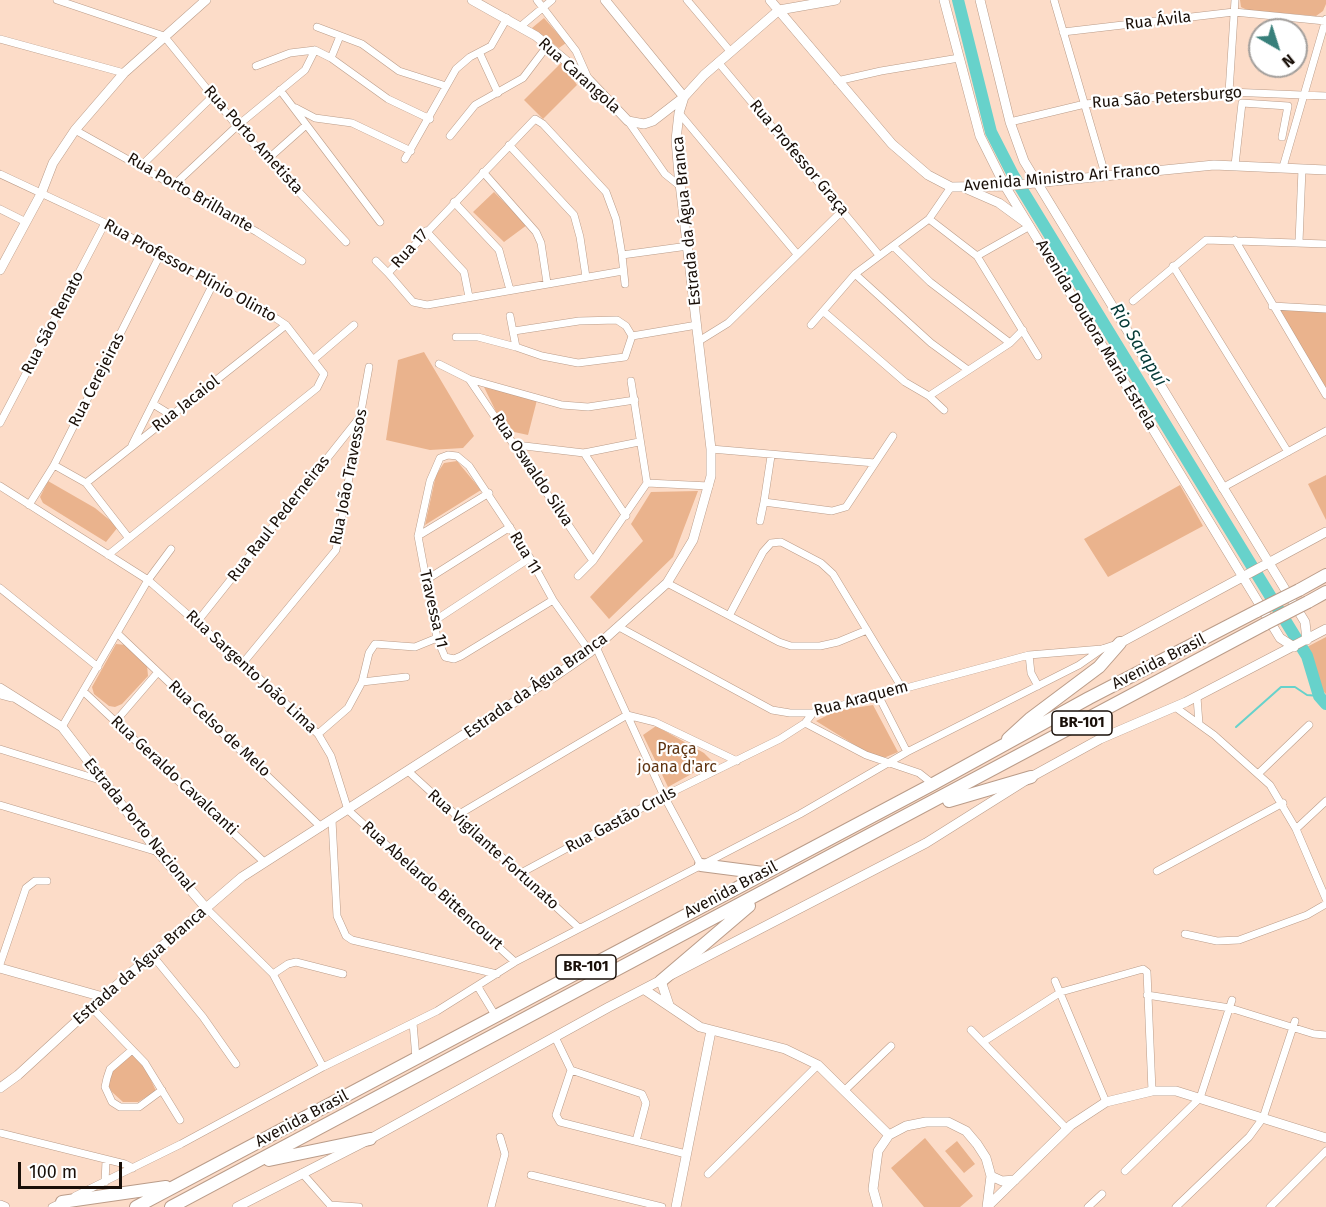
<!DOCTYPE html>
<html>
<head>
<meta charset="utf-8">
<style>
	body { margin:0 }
	#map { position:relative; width:1326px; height:1207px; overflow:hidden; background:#fcdcc8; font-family:"Fira Sans",sans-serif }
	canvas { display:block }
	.north { position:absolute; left:1248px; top:18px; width:60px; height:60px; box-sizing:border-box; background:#fff; border:2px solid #a39f9c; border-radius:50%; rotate:141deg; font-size:16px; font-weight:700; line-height:24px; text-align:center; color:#190f08 }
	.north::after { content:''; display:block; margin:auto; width:21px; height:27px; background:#38807b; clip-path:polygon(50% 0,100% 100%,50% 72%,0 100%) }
	.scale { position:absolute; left:18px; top:1162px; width:104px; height:27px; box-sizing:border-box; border:3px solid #190f08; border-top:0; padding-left:8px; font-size:18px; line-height:21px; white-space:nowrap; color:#190f08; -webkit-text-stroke:4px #fff; paint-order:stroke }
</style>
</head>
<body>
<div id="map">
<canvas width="1326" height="1207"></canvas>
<div class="north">N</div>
<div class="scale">100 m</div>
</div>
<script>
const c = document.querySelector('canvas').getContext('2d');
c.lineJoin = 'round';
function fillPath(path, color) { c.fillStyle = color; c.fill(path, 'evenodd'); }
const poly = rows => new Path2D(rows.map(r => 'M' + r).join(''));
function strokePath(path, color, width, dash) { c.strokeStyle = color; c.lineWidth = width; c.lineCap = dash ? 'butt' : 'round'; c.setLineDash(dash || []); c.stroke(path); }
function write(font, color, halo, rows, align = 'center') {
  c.font = font + ' "Fira Sans",sans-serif'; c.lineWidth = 4.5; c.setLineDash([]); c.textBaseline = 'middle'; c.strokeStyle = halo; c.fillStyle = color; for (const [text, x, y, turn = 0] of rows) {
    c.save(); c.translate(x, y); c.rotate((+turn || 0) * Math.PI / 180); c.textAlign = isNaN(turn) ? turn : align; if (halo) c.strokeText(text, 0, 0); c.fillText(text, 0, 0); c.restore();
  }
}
const green = poly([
	[1240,0,1326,0,1326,4,1323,11,1316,16,1247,10,1241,7],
	[544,18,566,43,559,48,532,28],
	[562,62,577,85,543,119,524,100],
	[494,192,527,225,504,242,473,212],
	[1272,306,1326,309,1326,395],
	[424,352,474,436,463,448,430,450,386,440,398,360],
	[484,387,537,400,528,435,505,430],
	[457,461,481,490,425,525,436,475,444,463],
	[1326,475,1326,520,1308,484],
	[48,481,95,508,118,527,106,542,43,503,40,497],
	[1180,485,1203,526,1108,577,1084,539],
	[698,491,673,557,609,619,590,597,643,541,631,524,651,492],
	[1326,637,1326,694,1319,687,1305,648],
	[116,644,127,645,147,665,148,676,122,704,115,707,109,706,94,694,92,687],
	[873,705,898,752,879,760,816,721,836,711],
	[656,726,704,753,713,762,668,787,643,735],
	[133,1053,147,1071,156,1091,138,1102,123,1102,112,1092,108,1085,112,1071],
	[925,1138,973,1196,960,1207,924,1207,891,1168],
	[957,1141,975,1164,964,1173,945,1151]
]);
const stream = poly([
	[1236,727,1281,687,1295,687,1307,695,1319,696]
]);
const river = poly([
	[958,0,991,132,1013,175,1291,630,1307,656,1319,696,1326,704]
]);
const street = poly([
	[57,0,164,36,237,126,346,242],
	[537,0,576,51,588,78],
	[687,0,730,51],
	[1054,0,1105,174],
	[521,26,552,0],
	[317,27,362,44,399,71,446,86],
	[1063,32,1234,12,1325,21],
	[0,39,124,73],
	[480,54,498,93],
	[331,58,340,36],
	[718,62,879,255],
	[256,66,290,53,315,50,331,58,388,99,430,119],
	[837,81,881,71,959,58],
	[280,90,380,222],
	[1229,92,1235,0],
	[296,108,315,118,352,123,411,151],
	[679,113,797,254],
	[628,121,665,174,680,186],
	[1010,122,1085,104,1159,97,1229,92,1326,96],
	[75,130,257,232,302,261],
	[450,136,475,105,523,78,548,45],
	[509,145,574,215,580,237,586,277],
	[268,159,305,126],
	[405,159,456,69,470,57,491,46,507,18],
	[142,165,213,96],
	[1235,165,1242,103,1288,106,1282,137],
	[1283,167,1326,19],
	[483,172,536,232,541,243,547,283],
	[0,174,105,223,277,319,286,325,324,374,317,388,108,555],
	[174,185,237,126,305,70,315,50],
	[454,202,499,250,510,290],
	[0,209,26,222],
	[929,219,977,256,1038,356],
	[426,231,464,272,469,297],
	[1235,240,1326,395],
	[1299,242,1302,169],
	[893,246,930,282,1010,343],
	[622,255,688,246],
	[977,256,1030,226],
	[376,261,388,273],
	[1173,266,1288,452],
	[623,271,427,305,413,302,388,273,535,119,543,124,606,192,616,219,622,255,625,284],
	[855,274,931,343,968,370],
	[1133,301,1206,240,1326,244],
	[1272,306,1326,309],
	[823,311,905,382,929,396,944,410],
	[510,316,516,347,542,356,578,363,625,357,632,336,697,325],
	[811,325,855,274,929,219,951,187],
	[514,331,579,321,617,320,626,326,632,336],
	[456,337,478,337,516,347],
	[699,341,728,323,843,210],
	[313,360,354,325],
	[439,364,469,379,562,405,588,407,635,400],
	[469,379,593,561],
	[929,396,1010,343,1023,330],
	[153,404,171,415],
	[0,423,105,223],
	[132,445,213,284],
	[516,445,584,453,639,442],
	[711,449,875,463],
	[584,453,626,516],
	[54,465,86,483,128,537],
	[86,483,286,325],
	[647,483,709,486],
	[0,486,148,580,243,663,318,734,331,756,348,810,515,962],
	[1222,488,1326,431],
	[764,502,771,456],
	[29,505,54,465,161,253],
	[760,521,764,502,832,511,846,507,893,436],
	[418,536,489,493],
	[578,576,593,561,647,483,631,381],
	[426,580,510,527],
	[667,583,779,642,791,646,820,646,838,642,867,630],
	[0,588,98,667],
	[553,600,461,656,454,659,445,657,437,638,418,536,430,481,440,458,448,455,457,456,469,466,530,558,553,600,590,652],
	[730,614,763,552,771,543,781,542,821,563,833,574,902,688],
	[434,621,530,558],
	[197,622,360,417],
	[619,627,772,710,790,713,813,713,1029,655,1102,649,1117,644],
	[117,633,321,827],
	[596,647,664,796,701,865],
	[1029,655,1031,673,1038,686],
	[243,663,336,550,369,367],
	[362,682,406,677],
	[83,691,263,861],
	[0,695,12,698],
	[878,695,907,752],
	[1197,697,1199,724],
	[1175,707,1214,735,1270,785,1296,829,1326,899],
	[115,722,158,672],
	[805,723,866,755,919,773,933,784],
	[62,727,148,580,171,549],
	[318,734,348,708,362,682,369,653,375,644,415,647,437,638],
	[0,749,103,781],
	[408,771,579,928],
	[1259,773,1309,725],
	[0,805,158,852],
	[456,816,627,715,655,722,737,761],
	[332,820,337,916,346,936,352,940,497,974],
	[1296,829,1326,801],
	[1157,871,1283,803],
	[521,873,664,796,780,739,805,723,813,713],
	[206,908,273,974,323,1067],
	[1185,934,1217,941,1239,940,1307,915,1326,904],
	[152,955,203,1017,236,1064],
	[0,964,26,888,35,881,47,881],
	[273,974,288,964,296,962,343,974],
	[1055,981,1106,1102],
	[478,987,495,1015],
	[1147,995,1230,1008,1314,1034,1326,1035],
	[92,1008,145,1063,180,1120],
	[413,1023,416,1058],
	[971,1030,1067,1129],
	[555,1037,571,1070,556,1115,560,1122,686,1154],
	[983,1042,1061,992,1143,969,1147,972,1152,1091],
	[132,1050,110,1069,107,1078,105,1087,112,1102,120,1107,139,1107,162,1090],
	[571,1070,642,1094,646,1103,636,1141],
	[844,1091,891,1046],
	[0,1133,125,1164,133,1168],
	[1125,1171,1200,1098,1232,1000],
	[302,1173,332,1207],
	[708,1174,818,1065],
	[531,1175,662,1207],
	[105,1182,106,1161],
	[75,1196,181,1144,323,1067,437,1011,515,962,800,814,907,752,1079,665,1102,649],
	[330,1205,359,1207],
	[52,1207,65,1201],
	[491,1207,505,1154,500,1137],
	[1088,1207,1102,1194],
	[1176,1207,1249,1137,1263,1118,1295,1021],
	[1270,1207,1326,1151]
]);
const secondary = poly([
	[472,0,536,36,589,80,628,121,644,124,653,121,684,97],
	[605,0,684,97],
	[770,0,892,144,928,175,951,187,1005,186,1214,165,1326,170],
	[944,0,980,136,1005,186,1280,638,1294,647],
	[980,0,1010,122,1024,161,1305,622,1307,640],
	[967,189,999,203,1025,222],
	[0,270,41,194,53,163,75,130,124,73,206,0],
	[1120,643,1326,532],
	[0,688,62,727,158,852,206,908],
	[0,968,103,997],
	[661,981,669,1005],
	[645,990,700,1027,785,1049,818,1065,889,1135],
	[0,1088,18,1075,103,997,242,877,552,678,590,652,667,583,693,540,711,476,711,449,679,175,676,140,679,113,684,97,704,75,779,10,836,0],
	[991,1176,1002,1181,1015,1180],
	[0,1205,5,1207],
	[237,1207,370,1139,609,1007,926,843,1031,777,1100,739,1186,702,1326,629],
	[676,1207,711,1031],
	[878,1207,873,1189,878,1151,889,1135,906,1126,926,1122,948,1122,966,1131,977,1144,986,1158,991,1176,987,1207],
	[987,1207,1071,1125,1106,1102,1152,1091,1176,1091,1326,1138]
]);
const highway = poly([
	[1299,590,1326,575],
	[1308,602,1326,592],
	[1008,739,1031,718,1099,667,1120,643],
	[949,801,1031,777],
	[701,865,763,873],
	[661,981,749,906],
	[269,1160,370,1139],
	[62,1202,166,1187],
	[136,1207,933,784,1089,698,1257,611],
	[171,1207,1265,624]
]);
const highwayBridge = poly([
	[1257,611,1299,590],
	[1265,624,1308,602]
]);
const shields = [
	[1082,723,60],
	[586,967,60]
];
const shieldNames = [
	["BR-101",1082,723],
	["BR-101",586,967]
];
const streetNames = [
	["Rua Ávila",1158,21,-7],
	["Rua Carangola",579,76,42],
	["Rua São Petersburgo",1167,98,-4],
	["Rua Porto Ametista",253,140,48],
	["Rua Professor Graça",799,158,50],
	["Avenida Ministro Ari Franco",1062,178,-5],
	["Rua Porto Brilhante",190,193,30],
	["Estrada da Água Branca",687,221,-96],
	["Rua 17",410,249,-48],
	["Rua Professor Plínio Olinto",190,271,29],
	["Rua São Renato",53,323,-62],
	["Avenida Doutora Maria Estrela",1096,335,59],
	["Rua Cerejeiras",97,380,-63],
	["Rua Jacaiol",186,404,-38],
	["Rua Oswaldo Silva",532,470,56],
	["Rua João Travessos",349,477,-79],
	["Rua Raul Pederneiras",279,519,-52],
	["Rua 11",525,553,59],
	["Travessa 11",433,609,77],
	["Avenida Brasil",1159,662,-27],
	["Rua Sargento João Lima",251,672,43],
	["Estrada da Água Branca",536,686,-35],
	["Rua Araquem",861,699,-15],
	["Rua Celso de Melo",219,729,43],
	["Rua Geraldo Cavalcanti",174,776,43],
	["Rua Gastão Cruls",621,820,-28],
	["Estrada Porto Nacional",139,825,51],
	["Rua Vigilante Fortunato",493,850,42],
	["Rua Abelardo Bittencourt",432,886,42],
	["Avenida Brasil",731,890,-28],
	["Estrada da Água Branca",140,966,-41],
	["Avenida Brasil",302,1119,-28]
];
const parkNames = [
	["Praça",677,750],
	["joana d'arc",677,768]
];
const waterNames = [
	["Rio Sarapuí",1138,345,59]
];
fillPath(green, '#eab38d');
strokePath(stream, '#67d2cb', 2);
strokePath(river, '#67d2cb', 12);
strokePath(street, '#ba9c89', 8);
strokePath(secondary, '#ba9c89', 10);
strokePath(highway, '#ba9c89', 14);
strokePath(street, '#fff', 7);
strokePath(secondary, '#fff', 9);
strokePath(highway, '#fff', 12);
strokePath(highwayBridge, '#ba9c89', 14, []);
strokePath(highwayBridge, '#fff', 12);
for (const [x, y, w] of shields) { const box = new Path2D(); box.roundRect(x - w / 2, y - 12, w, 24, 4.5); c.fillStyle = '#fff'; c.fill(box); strokePath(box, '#190f08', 1.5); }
write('bold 15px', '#190f08', null, shieldNames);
write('16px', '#190f08', '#fff', streetNames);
write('16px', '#5f3411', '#fff', parkNames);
write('italic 18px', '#053a37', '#fff', waterNames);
</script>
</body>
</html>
